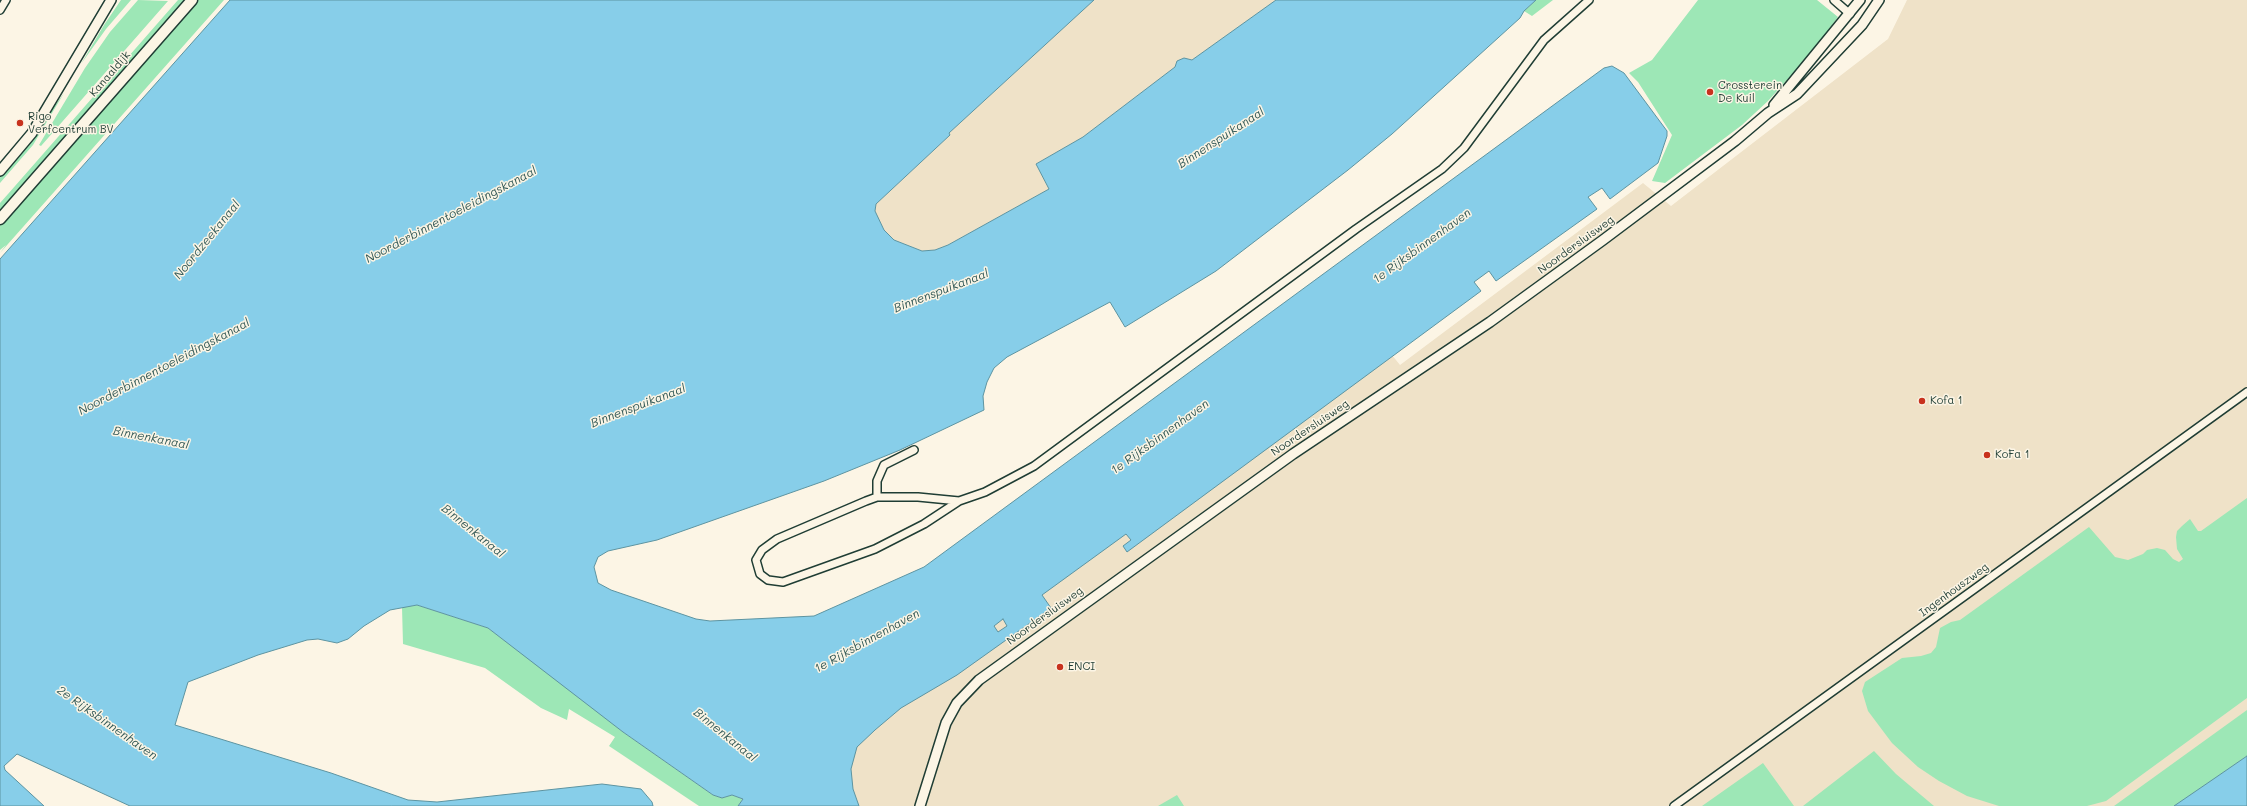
<!DOCTYPE html>
<html>
<head>
<meta charset="utf-8">
<style>
	body { margin:0 }
	canvas { display:block; background:#fcf5e5 }
</style>
</head>
<body>
<canvas width="2247" height="806"></canvas>
<script>
const c = document.querySelector('canvas').getContext('2d');
c.lineJoin = 'round';
function fillPath(path, color) { c.fillStyle = color; c.fill(path, 'evenodd'); }
const poly = rows => new Path2D(rows.map(r => 'M' + r).join(''));
function strokePath(path, color, width, dash) { c.strokeStyle = color; c.lineWidth = width; c.lineCap = dash ? 'butt' : 'round'; c.setLineDash(dash || []); c.stroke(path); }
function write(font, color, halo, rows, align = 'center') {
  c.font = font + ' Mali,sans-serif'; c.lineWidth = 3; c.setLineDash([]); c.textBaseline = 'middle'; c.strokeStyle = halo; c.fillStyle = color; for (const [text, x, y, turn = 0] of rows) {
    c.save(); c.translate(x, y); c.rotate((+turn || 0) * Math.PI / 180); c.textAlign = isNaN(turn) ? turn : align; if (halo) c.strokeText(text, 0, 0); c.fillText(text, 0, 0); c.restore();
  }
}
const built = poly([
	[1094,0,1276,0,1192,60,1184,59,1177,61,1175,67,1083,137,1036,164,1049,189,948,245,935,250,922,251,894,240,884,230,879,220,875,211,876,204,950,135,949,133],
	[1907,0,2247,0,2247,806,844,806,839,752,872,715,1132,523,1383,344,1400,365,1643,183,1671,206,1888,39]
]);
const green = poly([
	[121,0,131,0,106,29,81,64,104,25],
	[138,0,168,1,41,146,39,145,85,68,110,32],
	[178,0,184,0,0,211,0,203,8,194],
	[198,0,224,0,0,253,6,245,0,250,0,226],
	[1536,0,1553,0,1532,16,1524,11],
	[1698,0,1817,0,1838,17,1813,51,1768,101,1742,125,1665,183,1652,181,1672,135,1638,82,1629,73,1652,60],
	[64,93,33,145,0,183,0,177,28,145,54,104,56,104],
	[2247,498,2247,698,2106,801,2087,806,1999,806,1967,796,1939,781,1918,767,1892,743,1868,711,1862,691,1865,682,1902,658,1921,656,1931,653,1936,647,1940,628,1951,622,1960,620,2089,527,2115,557,2128,560,2143,554,2147,550,2157,548,2165,550,2173,559,2179,562,2183,559,2177,549,2176,537,2177,531,2182,526,2190,519,2198,531,2201,531],
	[417,605,488,628,576,693,623,732,713,795,722,798,732,795,743,799,738,806,699,806,609,746,615,737,569,709,567,720,541,708,485,668,403,644,402,607],
	[2247,710,2247,756,2175,806,2114,806],
	[1874,751,1896,774,1934,806,1803,806],
	[1763,763,1794,806,1702,806],
	[1177,795,1184,806,1158,806]
]);
const water = poly([
	[230,0,1094,0,949,133,950,135,876,204,875,211,884,230,894,240,922,251,935,250,948,245,1049,189,1036,164,1083,137,1175,67,1177,61,1184,58,1192,60,1276,0,1536,0,1524,11,1520,18,1392,134,1348,170,1216,271,1125,327,1110,302,1007,357,994,368,987,382,983,396,984,410,900,450,824,481,657,540,608,551,598,557,594,567,598,583,611,590,696,619,710,621,814,616,924,567,1604,68,1612,66,1624,73,1667,131,1667,136,1658,163,1610,199,1602,188,1588,197,1597,209,1496,281,1489,271,1474,282,1481,291,1127,552,1123,546,1131,540,1126,534,1042,595,1051,608,957,675,901,708,875,730,857,747,851,769,853,789,859,806,738,806,743,799,732,795,722,798,713,795,623,732,488,628,417,605,390,610,364,626,348,639,337,643,318,639,307,640,258,655,188,682,175,725,331,773,408,800,437,802,602,784,641,789,652,802,653,806,130,806,17,754,4,766,5,770,44,806,0,806,0,259,230,0],
	[1003,619,1007,626,998,632,994,626,1003,619],
	[2247,756,2247,806,2174,806,2215,778,2247,756]
]);
const minor = poly([
	[1834,0,1850,14],
	[0,10,6,0],
	[877,497,877,481,884,465,914,450],
	[959,501,918,497,877,497,866,501,777,539,762,550,756,560,760,574,768,580,783,582,875,549,924,524,959,501,985,492,1034,466,1356,229,1442,169,1464,148,1544,40,1589,0],
	[1674,806,2247,392]
]);
const tertiary = poly([
	[1774,105,1860,0],
	[0,171,32,133,111,0],
	[920,806,946,723,957,703,979,680,1293,454,1490,322,1603,240,1735,141,1768,113,1797,94,1862,25,1879,0]
]);
const secondary = poly([
	[0,219,192,0]
]);
const markers = [
	[1710,92,4,"#c8321e"],
	[20,123,4,"#c8321e"],
	[1922,401,4,"#c8321e"],
	[1987,455,4,"#c8321e"],
	[1060,667,4,"#c8321e"]
];
const streetNames = [
	["Kanaaldijk",110,74,-49],
	["Noordersluisweg",1576,245,-36],
	["Noordersluisweg",1310,428,-34],
	["Ingenhouszweg",1954,590,-36],
	["Noordersluisweg",1045,616,-36]
];
const poiNames = [
	["Crossterein",1718,86],
	["De Kuil",1718,99],
	["Rigo",28,117],
	["Verfcentrum BV",28,130],
	["Kofa 1",1930,401],
	["KoFa 1",1995,455],
	["ENCI",1068,667]
];
const waterNames = [
	["Binnenspuikanaal",1221,138,-33],
	["Noorderbinnentoeleidingskanaal",451,215,-28],
	["Noordzeekanaal",207,240,-51],
	["1e Rijksbinnenhaven",1422,246,-36],
	["Binnenspuikanaal",941,291,-21],
	["Noorderbinnentoeleidingskanaal",164,367,-28],
	["Binnenspuikanaal",638,406,-21],
	["1e Rijksbinnenhaven",1160,437,-36],
	["Binnenkanaal",151,438,11],
	["Binnenkanaal",473,531,39],
	["1e Rijksbinnenhaven",867,641,-29],
	["2e Rijksbinnenhaven",107,723,35],
	["Binnenkanaal",725,735,39]
];
fillPath(built, '#efe2c8');
fillPath(green, '#9de7b6');
fillPath(water, '#87cee9');
strokePath(water, '#5d94a1', 1);
strokePath(minor, '#1f3d34', 10);
strokePath(tertiary, '#1f3d34', 12);
strokePath(secondary, '#1f3d34', 13);
strokePath(minor, '#fcf5e5', 7);
strokePath(tertiary, '#fcf5e5', 9);
strokePath(secondary, '#fcf5e5', 10);
for (const [x, y, r, color] of markers) { const dot = new Path2D(); dot.arc(x, y, r, 0, 2 * Math.PI); c.fillStyle = color; c.fill(dot); strokePath(dot, '#fcf5e5', 1.5); }
write('11px', '#1f3d34', '#fcf5e5', streetNames);
write('11px', '#1f3d34', '#fcf5e5', poiNames, 'left');
write('italic 12px', '#345a58', '#fcf5e5', waterNames);
</script>
</body>
</html>
